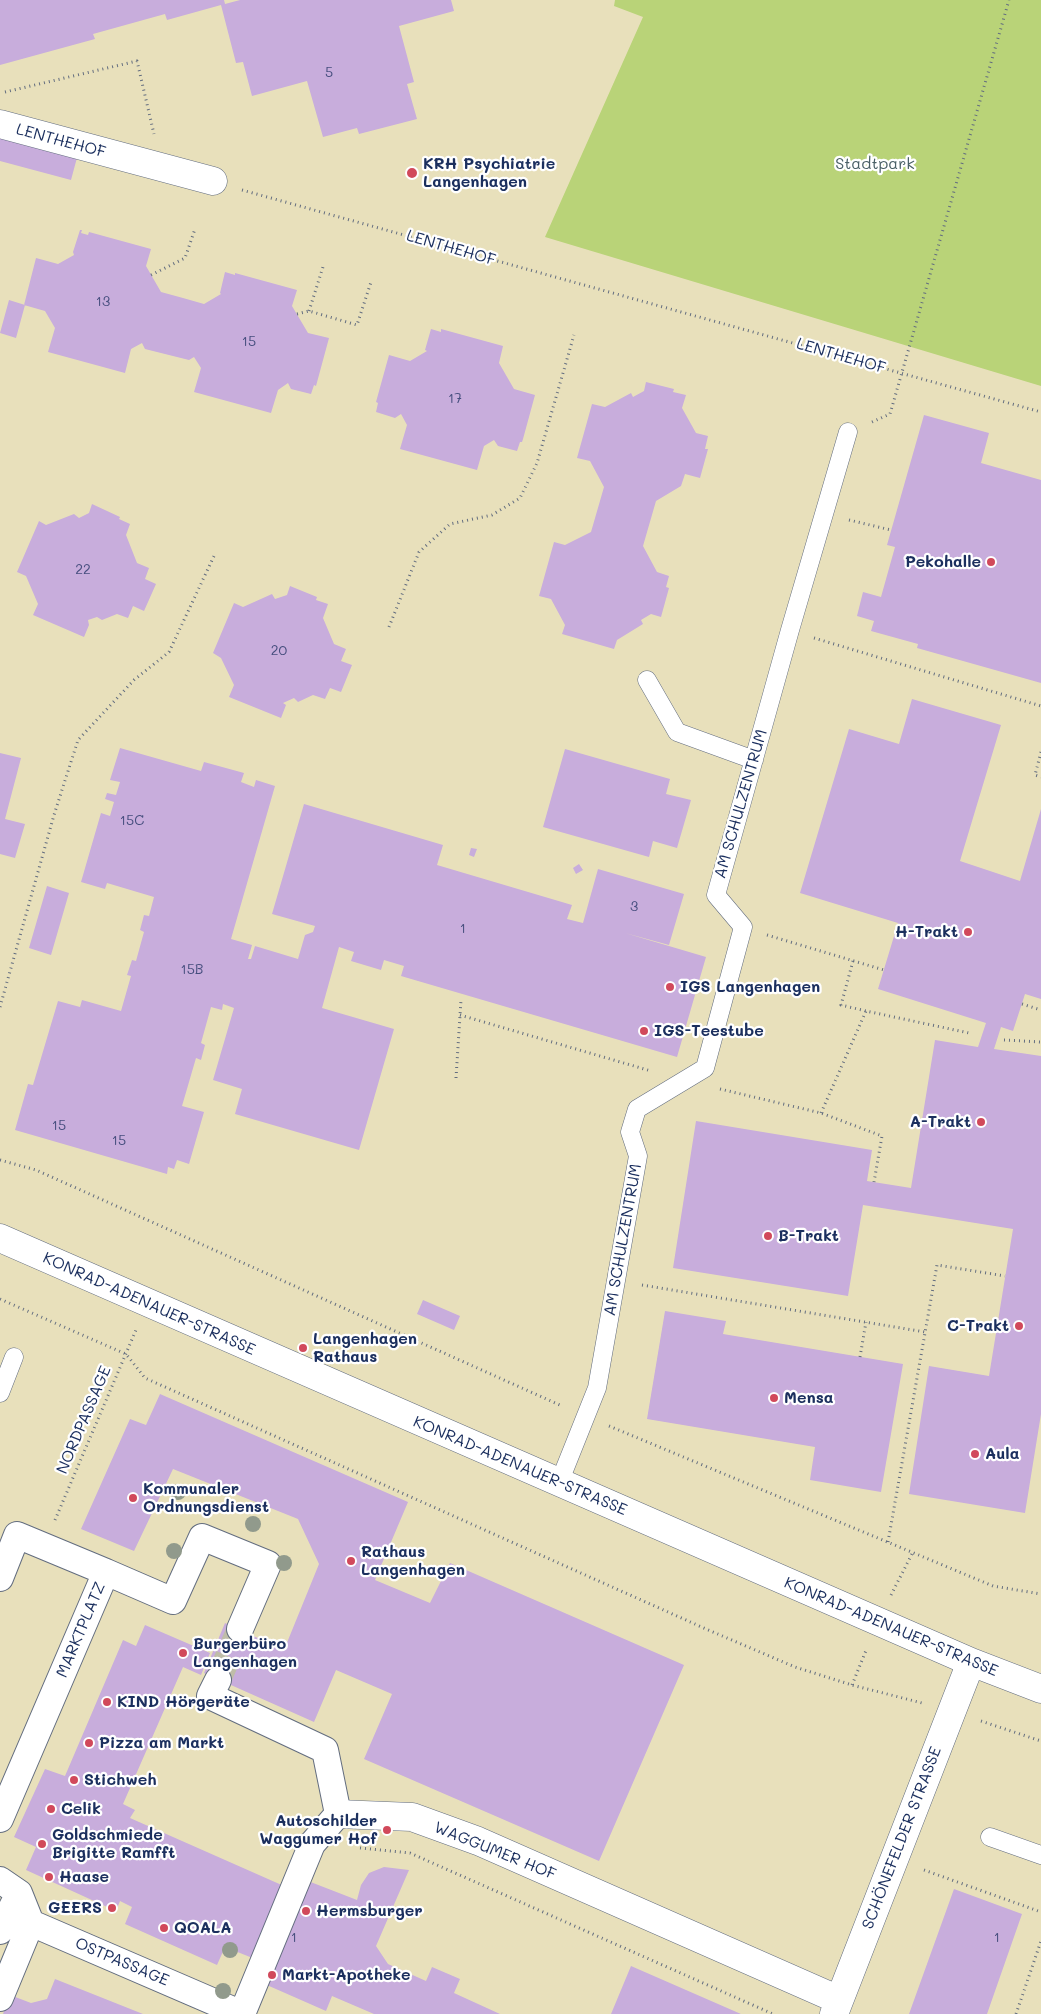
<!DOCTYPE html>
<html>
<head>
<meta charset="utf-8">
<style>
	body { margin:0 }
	canvas { display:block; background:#e8e0bb }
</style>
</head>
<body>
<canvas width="1041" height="2014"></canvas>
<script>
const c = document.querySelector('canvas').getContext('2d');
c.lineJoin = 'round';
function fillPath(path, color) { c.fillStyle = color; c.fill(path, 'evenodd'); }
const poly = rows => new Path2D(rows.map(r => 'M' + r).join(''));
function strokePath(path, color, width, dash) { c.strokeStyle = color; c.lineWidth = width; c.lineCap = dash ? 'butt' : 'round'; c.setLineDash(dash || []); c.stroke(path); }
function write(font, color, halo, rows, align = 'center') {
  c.font = font + ' Mali,sans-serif'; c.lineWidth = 4.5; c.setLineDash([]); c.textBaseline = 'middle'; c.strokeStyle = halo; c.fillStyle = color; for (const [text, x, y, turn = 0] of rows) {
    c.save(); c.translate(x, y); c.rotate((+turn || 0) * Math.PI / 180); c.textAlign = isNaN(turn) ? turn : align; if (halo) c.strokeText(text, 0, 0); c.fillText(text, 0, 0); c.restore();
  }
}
const green = poly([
	[615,0,1041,0,1041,386,545,237,643,17,614,6]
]);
const building = poly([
	[0,0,224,0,225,4,240,0,451,0,454,11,399,26,414,82,407,84,417,119,359,134,357,128,323,137,307,81,252,96,243,62,236,63,221,5,167,20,165,14,93,34,95,39,0,65],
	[0,134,78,154,71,180,0,161],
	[80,230,82,230,81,233,88,235,89,232,151,249,146,266,161,292,183,298,204,304,221,294,220,293,225,272,235,275,235,273,297,290,292,306,308,333,329,338,316,386,314,385,311,394,291,389,288,383,278,390,271,413,194,392,201,368,194,357,189,360,145,349,142,343,131,349,125,373,48,352,55,328,45,311,24,305,36,258,58,264,74,255,73,252],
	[9,300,25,305,16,338,0,333],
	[431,329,441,332,441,329,503,346,499,363,514,389,535,395,523,439,522,442,520,442,517,451,498,446,494,440,484,446,477,470,400,449,407,425,401,414,395,418,376,412,378,403,376,402,389,355,410,361,427,351,425,350],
	[646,382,674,389,673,392,686,395,682,408,696,433,708,436,705,449,708,449,700,478,685,474,681,486,656,501,643,546,657,572,669,576,666,587,669,588,661,617,651,614,641,620,643,624,617,640,614,649,562,634,565,625,551,599,539,596,554,542,565,545,591,532,604,487,590,461,577,458,592,404,605,407,631,393,633,397,644,391],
	[924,415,989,433,981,463,1041,480,1041,683,917,648,918,644,871,631,874,621,857,616,863,592,881,597,895,547,887,545],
	[92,504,120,517,119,519,130,524,126,535,137,563,149,568,145,579,156,584,144,611,133,606,128,618,117,614,102,620,97,617,88,620,89,625,84,637,33,615,38,604,26,576,17,572,39,521,46,525,74,514,79,518,89,513],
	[290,586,317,597,316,600,328,604,323,618,334,644,346,649,341,661,352,665,341,692,330,688,325,699,313,695,298,702,294,698,283,703,286,705,281,718,229,697,234,685,221,658,213,653,234,603,243,607,272,594,275,599,287,595],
	[912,699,1001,725,960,861,1020,881,1041,809,1041,999,1025,994,1013,1031,1001,1027,994,1049,1041,1056,1041,1414,1025,1513,909,1494,929,1366,989,1376,1013,1229,863,1205,848,1296,673,1268,696,1121,872,1150,867,1181,911,1188,935,1040,978,1047,986,1023,878,989,898,923,800,893,849,729,899,744],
	[120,748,201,771,204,762,244,773,241,782,254,787,256,780,275,786,231,939,252,945,248,959,251,959,255,946,298,959,305,935,313,932,315,926,272,914,304,804,443,845,437,865,572,905,567,919,583,923,598,869,684,894,669,945,625,933,706,957,677,1057,401,976,404,966,384,960,381,970,351,961,354,952,339,947,322,1008,394,1029,359,1150,235,1114,242,1089,213,1080,234,1008,223,1004,222,1010,211,1007,201,1043,205,1045,201,1060,196,1058,182,1106,204,1112,189,1164,177,1160,174,1169,168,1167,167,1174,15,1130,28,1084,33,1085,58,1001,80,1007,82,1000,121,1011,131,976,127,975,132,960,136,961,144,932,140,930,144,915,149,916,154,897,107,883,105,889,81,882,101,813,110,816,114,802,105,799,107,793,116,795,120,782,110,780],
	[565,749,670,779,666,794,691,800,677,848,653,841,649,857,543,827],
	[0,753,21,758,5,819,25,824,15,858,0,854],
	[471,848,477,849,474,857,469,855],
	[579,864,583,870,576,874,573,868],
	[47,886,69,893,51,955,29,948],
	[423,1300,460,1316,454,1330,417,1314],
	[665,1311,726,1321,723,1334,903,1364,881,1492,810,1480,815,1447,647,1419],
	[160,1394,408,1502,375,1580,430,1603,450,1563,684,1665,599,1861,364,1759,392,1694,336,1670,314,1722,204,1673,225,1623,284,1650,319,1564,298,1519,173,1469,134,1551,81,1529,130,1419,146,1425],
	[145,1625,210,1653,201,1675,183,1667,123,1804,135,1810,130,1818,302,1894,308,1881,357,1900,361,1885,369,1873,384,1867,409,1870,376,1946,388,1964,426,1981,432,1967,460,1979,454,1993,500,2014,374,2014,332,1996,326,2011,260,1982,255,1959,225,1947,217,1965,125,1924,132,1907,120,1901,116,1911,26,1870,36,1847,14,1837,45,1769,65,1776,123,1640,136,1646],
	[954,1889,1022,1914,987,2014,909,2014],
	[631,1966,741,2014,611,2014],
	[55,1979,143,2014,3,2014,10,1995,31,2003,47,1999]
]);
const pedestrianTunnel = poly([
	[218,1680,240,1629]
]);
const path = poly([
	[5,92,137,61,154,134],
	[242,190,1041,412],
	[151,275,185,258,195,229],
	[309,311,323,267],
	[297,314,309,311,357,325,371,282],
	[872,422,890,414,1009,0],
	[849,520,891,530],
	[389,627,419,552,450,524,492,515,520,498,537,463,574,335],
	[814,638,1041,706],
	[1041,752,1035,775,1041,777],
	[767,935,884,970],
	[853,961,841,1005,866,1011],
	[1022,1004,1041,1010],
	[0,1007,54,815,78,740,134,680,169,652,214,556],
	[460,1015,651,1071],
	[1004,1040,1041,1042],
	[456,1078,461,1000],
	[720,1089,821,1113,882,1136,874,1182],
	[821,1113,866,1011,969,1033],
	[0,1160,36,1170,562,1406],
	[642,1285,925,1332],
	[0,1299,126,1354,145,1378,706,1629,795,1667,852,1685,922,1703],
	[860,1357,866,1322],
	[609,1426,993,1586,1041,1594],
	[55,1520,136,1330],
	[888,1542,937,1265,1005,1276],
	[891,1595,913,1552],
	[852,1685,867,1648],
	[981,1721,1041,1741],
	[360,1848,410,1853,773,2014],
	[924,1870,1041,1912],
	[1016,2014,1041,1941]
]);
const service = poly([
	[647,680,677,732,754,760],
	[0,1393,14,1357],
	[559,1483,597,1388,638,1156,630,1132,637,1109,705,1068,743,927,716,895,790,630,848,432],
	[990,1837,1041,1855]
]);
const pedestrian = poly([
	[106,1572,173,1601,202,1537,268,1564,240,1629],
	[0,1578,17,1535,106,1572,0,1819],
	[218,1680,210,1696,325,1750,338,1814,312,1844,242,2014],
	[0,1880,19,1893,0,1931],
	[19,1893,31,1923,242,2014],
	[0,1998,31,1923]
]);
const minor = poly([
	[0,124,213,181],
	[0,1238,971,1662,1041,1689],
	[338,1814,412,1817,478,1841,839,2000],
	[834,2014,971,1662]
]);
const trees = [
	[178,1492],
	[253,1524],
	[174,1551],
	[284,1563],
	[230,1950],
	[223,1991]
];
const markers = [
	[412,173,6,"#d1495b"],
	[991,562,5,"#d1495b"],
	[968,932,5,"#d1495b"],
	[670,987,5,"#d1495b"],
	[644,1031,5,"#d1495b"],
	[981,1122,5,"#d1495b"],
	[768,1236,5,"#d1495b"],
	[1019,1326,5,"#d1495b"],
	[303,1348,5,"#d1495b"],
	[774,1398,5,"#d1495b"],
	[975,1454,5,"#d1495b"],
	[133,1498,5,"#d1495b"],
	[351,1561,5,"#d1495b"],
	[183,1653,5,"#d1495b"],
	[107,1702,5,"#d1495b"],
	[89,1743,5,"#d1495b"],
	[74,1780,5,"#d1495b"],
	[51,1809,5,"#d1495b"],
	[387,1830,5,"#d1495b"],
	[42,1844,5,"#d1495b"],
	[49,1877,5,"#d1495b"],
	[112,1908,5,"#d1495b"],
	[306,1911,5,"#d1495b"],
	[164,1928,5,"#d1495b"],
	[272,1975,5,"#d1495b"]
];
const numberNames = [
	["5",329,73],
	["13",103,302],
	["15",249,342],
	["17",455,399],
	["22",83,570],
	["20",279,651],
	["15C",132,821],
	["3",634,907],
	["1",463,929],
	["15B",192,970],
	["15",59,1126],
	["15",119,1141],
	["1",294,1938],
	["1",997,1938]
];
const streetNames = [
	["LENTHEHOF",61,141,15],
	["LENTHEHOF",451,248,16],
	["LENTHEHOF",841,356,16],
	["AM SCHULZENTRUM",741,804,-74],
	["AM SCHULZENTRUM",623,1240,-80],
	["KONRAD-ADENAUER-STRASSE",149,1304,24],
	["NORDPASSAGE",84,1420,-67],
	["KONRAD-ADENAUER-STRASSE",520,1466,23],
	["KONRAD-ADENAUER-STRASSE",891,1627,23],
	["MARKTPLATZ",81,1630,-67],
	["SCHÖNEFELDER STRASSE",902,1838,-69],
	["WAGGUMER HOF",495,1851,22],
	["OSTPASSAGE",122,1962,23]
];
const poiNames = [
	["KRH Psychiatrie",423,164],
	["Langenhagen",423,182],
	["Pekohalle",981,562,"right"],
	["H-Trakt",958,932,"right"],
	["IGS Langenhagen",680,987],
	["IGS-Teestube",654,1031],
	["A-Trakt",971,1122,"right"],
	["B-Trakt",778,1236],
	["C-Trakt",1009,1326,"right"],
	["Langenhagen",313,1339],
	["Rathaus",313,1357],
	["Mensa",784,1398],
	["Aula",985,1454],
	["Kommunaler",143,1489],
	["Ordnungsdienst",143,1507],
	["Rathaus",361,1552],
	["Langenhagen",361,1570],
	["Burgerbüro",193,1644],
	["Langenhagen",193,1662],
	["KIND Hörgeräte",117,1702],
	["Pizza am Markt",99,1743],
	["Stichweh",84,1780],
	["Celik",61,1809],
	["Autoschilder",377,1821,"right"],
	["Waggumer Hof",377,1839,"right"],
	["Goldschmiede",52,1835],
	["Brigitte Ramfft",52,1853],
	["Haase",59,1877],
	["GEERS",102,1908,"right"],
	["Hermsburger",316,1911],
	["QOALA",174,1928],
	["Markt-Apotheke",282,1975]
];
const parkNames = [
	["Stadtpark",875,164]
];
fillPath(green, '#b9d378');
fillPath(building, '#c8addc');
strokePath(pedestrianTunnel, '#bfbda8', 26, [26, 13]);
strokePath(service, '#636d7f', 19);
strokePath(pedestrian, '#636d7f', 28);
strokePath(minor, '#636d7f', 29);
strokePath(path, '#636d7f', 3, [1, 4]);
strokePath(service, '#fff', 18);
strokePath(pedestrian, '#fff', 26);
strokePath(minor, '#fff', 28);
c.fillStyle = '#919a8c';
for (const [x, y] of trees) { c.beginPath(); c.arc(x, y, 8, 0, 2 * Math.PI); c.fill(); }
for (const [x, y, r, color] of markers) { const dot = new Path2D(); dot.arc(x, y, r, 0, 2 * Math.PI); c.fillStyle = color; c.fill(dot); strokePath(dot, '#fff', 2); }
write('14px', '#464e7e', null, numberNames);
write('16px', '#1b2f5e', '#fff', streetNames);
write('bold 16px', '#1b2f5e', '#fff', poiNames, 'left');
write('16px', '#4a6066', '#fff', parkNames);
</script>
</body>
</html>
